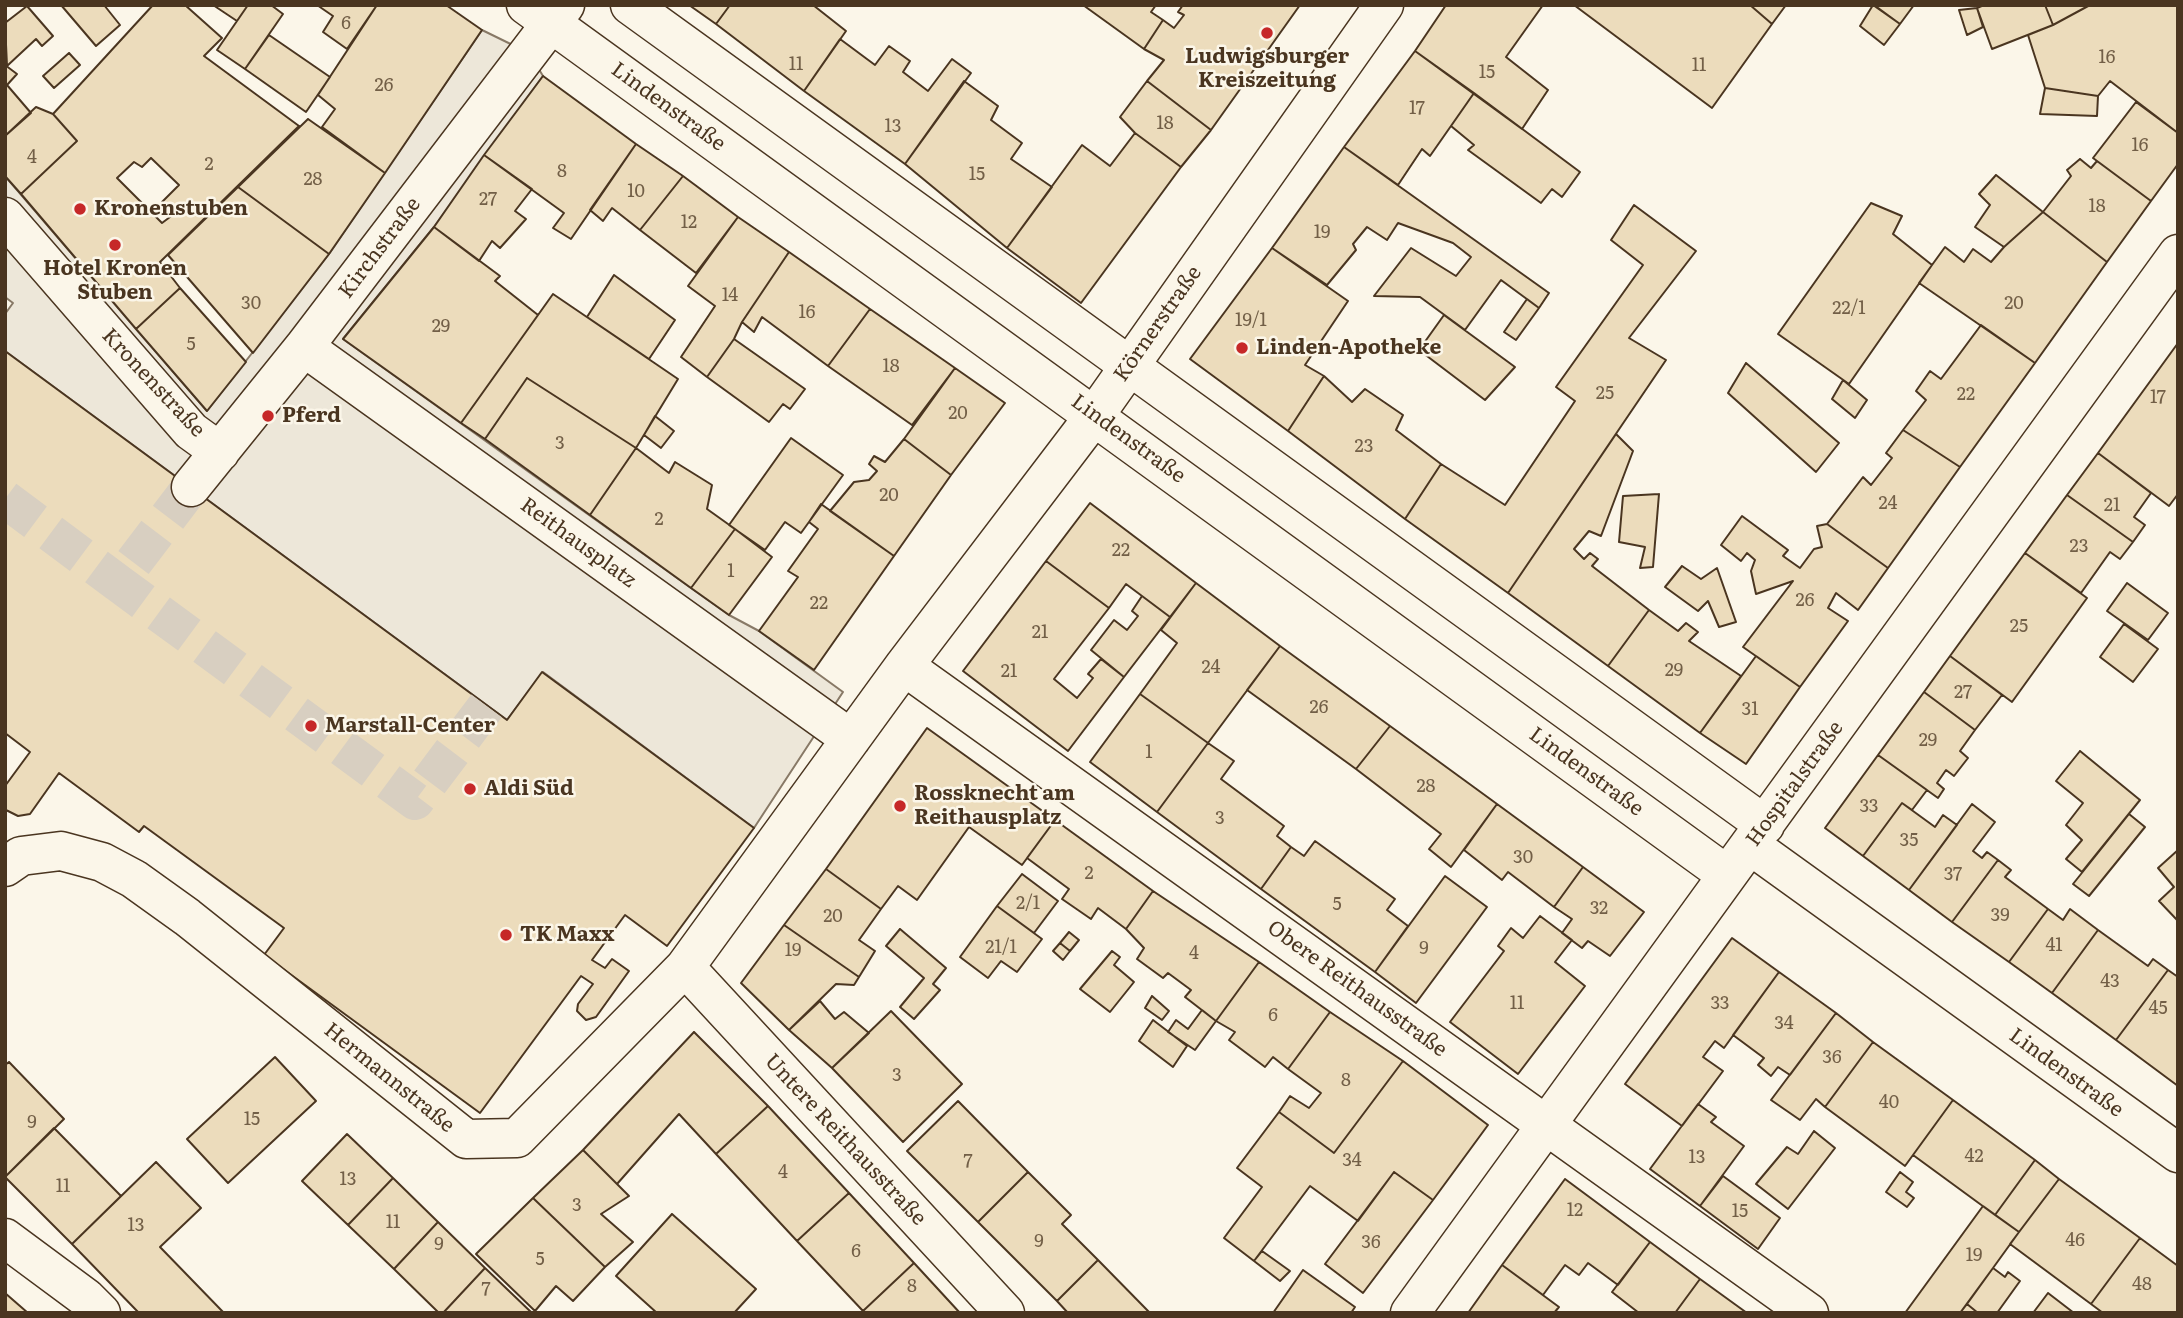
<!DOCTYPE html>
<meta charset="utf-8">
<style>
body{margin:0}
#map{position:relative;width:2183px;height:1318px;overflow:hidden;background:#fbf6e9;font-family:Literata,serif}
canvas{display:block}
.frame{position:absolute;inset:0;border:7px solid #4a3520;pointer-events:none}
</style>
<div id="map">
<canvas width="2183" height="1318"></canvas>
<div class="frame"></div>
</div>
<script>
const ctx = document.querySelector('canvas').getContext('2d');
ctx.lineJoin = 'round';
function fill(path, color) {
  ctx.fillStyle = color;
  ctx.fill(path, 'evenodd');
}
function shape(rows) {
  const path = new Path2D();
  for (const r of rows) {
    path.moveTo(r[0], r[1]);
    for (let i = 2; i < r.length; i += 2) path.lineTo(r[i], r[i + 1]);
  }
  return path;
}
function trace(path, color, width, dash) {
  ctx.strokeStyle = color;
  ctx.lineWidth = width;
  ctx.lineCap = dash ? 'butt' : 'round';
  ctx.setLineDash(dash || []);
  ctx.stroke(path);
}
function write(font, color, halo, rows, align = 'center') {
  ctx.font = font + ' Literata,serif';
  ctx.lineWidth = 5;
  ctx.setLineDash([]);
  ctx.textBaseline = 'middle';
  ctx.strokeStyle = halo;
  ctx.fillStyle = color;
  for (const [text, x, y, turn = 0] of rows) {
    ctx.save();
    ctx.translate(x, y);
    ctx.rotate((+turn || 0) * Math.PI / 180);
    ctx.textAlign = isNaN(turn) ? turn : align;
    if (halo) ctx.strokeText(text, 0, 0);
    ctx.fillText(text, 0, 0);
    ctx.restore();
  }
}
const parking = shape([
 [482,30,529,53,543,76,434,227,343,339,691,588,729,615,759,631,843,692,754,828,543,672,507,720,5,351,5,314,13,303,5,297,5,176,207,411,329,254,482,30]
]);
const building = shape([
 [61,5,104,5,120,25,96,46,61,5],
 [153,5,185,5,222,38,204,56,299,126,160,262,180,288,136,329,21,194,77,141,53,114,153,5],
 [151,158,179,185,162,202,174,214,162,223,117,178,134,162,142,167,151,158],
 [213,5,248,5,237,21,213,5],
 [248,5,271,5,283,14,245,69,217,50,248,5],
 [317,5,377,5,347,49,323,32,333,16,317,5],
 [377,5,446,5,482,30,385,173,322,127,335,109,318,95,377,5],
 [689,5,730,5,716,24,689,5],
 [730,5,813,5,846,31,804,91,716,24,730,5],
 [1083,5,1156,5,1151,12,1163,20,1144,49,1083,5],
 [1183,5,1300,5,1211,130,1147,81,1164,60,1144,49,1163,20,1174,28,1184,15,1178,12,1183,5],
 [1446,5,1543,5,1506,57,1548,90,1522,129,1415,51,1446,5],
 [1574,5,1750,5,1772,24,1712,108,1574,5],
 [1750,5,1786,5,1772,24,1750,5],
 [1873,5,1900,24,1884,45,1860,26,1873,5],
 [1874,5,1914,5,1900,24,1874,5],
 [1984,5,2045,5,2053,25,1992,49,1977,8,1984,5],
 [2045,5,2090,5,2053,25,2045,5],
 [2090,5,2178,5,2178,133,2110,81,2098,96,2045,88,2028,35,2053,25,2090,5],
 [27,6,53,36,42,46,36,39,7,66,5,23,27,6],
 [1977,8,1983,27,1967,35,1959,10,1977,8],
 [269,35,330,77,306,112,245,69,269,35],
 [840,39,875,65,889,46,910,61,903,72,928,91,952,59,971,73,905,164,804,91,840,39],
 [1415,51,1474,93,1430,156,1422,149,1398,185,1344,147,1415,51],
 [69,53,80,65,54,88,43,76,69,53],
 [5,65,17,74,7,85,31,113,5,136,5,65],
 [543,76,636,144,571,239,553,228,564,213,484,155,543,76],
 [964,81,998,106,991,120,1022,143,1011,159,1052,187,1007,248,905,164,964,81],
 [1147,81,1211,130,1181,167,1135,133,1120,117,1147,81],
 [2045,88,2098,96,2097,116,2040,114,2045,88],
 [1474,93,1580,172,1562,197,1552,189,1541,203,1468,150,1474,145,1451,126,1474,93],
 [2136,102,2178,133,2178,164,2151,201,2093,158,2136,102],
 [36,107,53,114,77,141,21,194,5,176,5,136,36,107],
 [308,119,385,173,329,254,238,187,308,119],
 [1135,133,1181,167,1081,303,1007,248,1082,145,1110,166,1135,133],
 [636,144,683,176,640,230,612,208,603,221,590,210,636,144],
 [1344,147,1549,293,1539,308,1501,280,1465,330,1420,297,1374,296,1411,248,1456,276,1471,257,1453,243,1398,223,1387,240,1367,227,1353,244,1356,250,1327,285,1272,248,1344,147],
 [484,155,532,189,515,211,526,219,500,248,492,241,479,261,434,227,484,155],
 [2080,159,2091,168,2097,161,2151,201,2107,262,2043,212,2071,176,2067,170,2080,159],
 [1996,175,2043,212,2004,247,1975,227,1990,205,1979,194,1996,175],
 [683,176,738,217,696,273,640,230,683,176],
 [238,187,329,254,253,353,168,255,238,187],
 [1871,203,1902,216,1893,234,1932,265,1849,384,1778,334,1871,203],
 [1634,205,1696,251,1629,338,1666,360,1508,593,1405,519,1441,464,1505,505,1575,401,1556,387,1643,265,1611,240,1634,205],
 [2043,212,2107,262,2035,363,1919,283,1945,247,1964,262,1973,249,1991,262,2004,247,2043,212],
 [738,217,789,252,742,322,734,339,707,377,681,357,715,306,688,286,738,217],
 [434,227,500,276,495,281,538,315,461,423,343,339,434,227],
 [1272,248,1348,301,1305,365,1324,376,1288,431,1190,359,1272,248],
 [789,252,870,309,828,366,762,317,754,332,742,322,789,252],
 [614,275,675,320,649,359,587,317,614,275],
 [180,288,246,362,207,411,136,329,180,288],
 [553,294,678,379,636,448,527,378,485,439,461,423,553,294],
 [1527,299,1539,308,1516,340,1504,332,1527,299],
 [870,309,955,368,912,425,828,366,870,309],
 [1444,315,1515,367,1485,400,1419,350,1444,315],
 [1981,325,2035,363,1960,467,1903,430,1926,400,1916,391,1930,371,1941,379,1981,325],
 [734,339,805,389,790,409,783,404,769,422,707,377,734,339],
 [2178,343,2178,494,2169,506,2098,453,2178,343],
 [5,351,507,720,542,672,754,828,667,946,625,915,592,960,605,968,612,959,629,971,596,1017,586,1020,577,1011,578,1004,593,984,581,976,480,1113,264,955,284,928,144,826,139,832,59,773,30,814,18,816,6,810,5,786,30,752,5,733,5,351],
 [1746,363,1839,443,1816,472,1728,393,1746,363],
 [955,368,1005,403,951,475,904,439,955,368],
 [1324,376,1352,402,1365,389,1403,415,1396,430,1441,464,1405,519,1288,431,1324,376],
 [527,378,636,448,590,515,485,439,527,378],
 [1843,380,1867,400,1855,418,1832,399,1843,380],
 [655,416,674,431,661,448,644,435,655,416],
 [1903,430,1960,467,1888,568,1827,524,1863,477,1871,485,1892,458,1886,453,1903,430],
 [1616,434,1633,451,1601,536,1589,531,1574,549,1584,559,1590,553,1598,559,1592,566,1649,610,1608,666,1508,593,1616,434],
 [791,438,843,475,801,533,785,522,765,550,729,525,791,438],
 [904,439,951,475,894,556,830,511,854,482,869,480,877,471,869,464,874,456,885,462,904,439],
 [636,448,669,473,675,462,712,485,707,509,735,529,691,588,590,515,636,448],
 [2098,453,2151,493,2134,517,2145,525,2133,542,2067,495,2098,453],
 [1659,494,1653,567,1640,568,1645,547,1619,542,1623,496,1659,494],
 [2067,495,2133,542,2120,559,2110,552,2081,593,2025,553,2067,495],
 [1090,503,1196,583,1170,617,1126,584,1109,608,1046,561,1090,503],
 [821,504,894,556,814,670,759,631,798,577,788,571,818,529,809,522,821,504],
 [1742,516,1788,550,1783,556,1800,568,1814,549,1822,547,1817,526,1827,524,1888,568,1858,610,1836,593,1828,608,1848,621,1800,687,1743,647,1793,581,1756,594,1751,571,1755,560,1747,553,1741,561,1721,545,1742,516],
 [735,529,772,557,729,615,691,588,735,529],
 [2025,553,2087,598,2012,702,1950,656,2025,553],
 [1046,561,1109,608,1054,679,1077,698,1093,678,1088,674,1101,659,1124,677,1068,751,963,671,1046,561],
 [1682,566,1701,579,1717,568,1736,622,1719,627,1708,601,1698,611,1665,587,1682,566],
 [1196,583,1280,646,1208,743,1140,694,1177,643,1161,630,1196,583],
 [2127,583,2168,613,2148,640,2107,611,2127,583],
 [1142,596,1170,617,1124,677,1091,650,1114,620,1127,630,1138,616,1132,611,1142,596],
 [1649,610,1678,631,1686,623,1698,632,1689,641,1741,676,1700,733,1608,666,1649,610],
 [2124,624,2158,649,2133,682,2100,657,2124,624],
 [1280,646,1390,726,1356,769,1247,690,1280,646],
 [1756,656,1800,687,1746,764,1700,733,1756,656],
 [1950,656,2002,695,1975,730,1924,692,1950,656],
 [1924,692,1975,730,1960,751,1968,758,1954,776,1946,770,1937,783,1944,789,1938,798,1878,755,1924,692],
 [1140,694,1208,743,1157,812,1090,762,1140,694],
 [1390,726,1497,804,1451,867,1429,849,1441,834,1356,769,1390,726],
 [927,728,1055,820,1022,865,969,827,917,900,898,886,881,909,826,869,927,728],
 [1208,743,1234,761,1221,779,1284,826,1277,836,1291,847,1261,889,1157,812,1208,743],
 [2080,751,2140,800,2082,872,2066,859,2082,840,2066,825,2083,803,2056,781,2080,751],
 [1878,755,1927,790,1912,810,1902,803,1863,856,1825,828,1878,755],
 [1902,803,1935,827,1943,815,1957,825,1909,890,1863,856,1902,803],
 [1497,804,1583,867,1554,907,1508,872,1502,880,1464,850,1497,804],
 [1972,804,1995,822,1973,851,1982,858,1987,852,1998,860,1952,922,1909,890,1972,804],
 [2129,814,2145,827,2089,896,2073,884,2129,814],
 [1055,820,1153,891,1126,929,1098,908,1091,919,1062,899,1069,889,1027,858,1055,820],
 [1315,841,1395,899,1387,910,1408,926,1375,972,1261,889,1291,847,1304,856,1315,841],
 [2178,850,2178,921,2159,901,2174,887,2158,868,2178,850],
 [1998,860,2011,870,2005,877,2048,909,2009,962,1952,922,1998,860],
 [1583,867,1644,912,1610,956,1588,941,1582,948,1562,933,1572,919,1554,907,1583,867],
 [826,869,881,909,859,940,875,951,859,977,784,925,826,869],
 [1022,874,1058,901,1034,933,997,906,1022,874],
 [1445,876,1487,907,1416,1003,1375,972,1445,876],
 [1153,891,1259,962,1216,1021,1185,997,1191,990,1168,973,1163,978,1137,959,1144,948,1126,929,1153,891],
 [997,906,1042,939,1017,972,1001,961,988,978,960,957,997,906],
 [2048,909,2063,920,2070,909,2098,930,2052,993,2009,962,2048,909],
 [1540,916,1572,940,1555,962,1585,986,1518,1074,1450,1022,1504,951,1498,946,1511,928,1523,938,1540,916],
 [784,925,859,977,854,985,836,984,789,1030,741,983,784,925],
 [900,929,946,968,933,984,940,990,914,1019,900,1007,924,978,886,946,900,929],
 [2098,930,2148,966,2153,959,2168,970,2116,1040,2052,993,2098,930],
 [1069,932,1079,940,1070,951,1060,943,1069,932],
 [1732,938,1779,972,1724,1048,1715,1041,1703,1057,1723,1071,1682,1126,1625,1084,1732,938],
 [1060,943,1070,951,1063,960,1053,951,1060,943],
 [1112,951,1120,957,1114,965,1134,982,1110,1012,1080,989,1112,951],
 [1259,962,1330,1012,1288,1069,1273,1057,1265,1067,1229,1040,1235,1032,1216,1021,1259,962],
 [2168,970,2178,977,2178,1086,2116,1040,2168,970],
 [1779,972,1836,1013,1790,1075,1778,1067,1771,1076,1758,1065,1764,1058,1733,1035,1779,972],
 [1152,996,1169,1011,1162,1020,1145,1008,1152,996],
 [820,1001,835,1019,844,1012,869,1033,832,1068,789,1030,820,1001],
 [1202,1010,1216,1021,1195,1050,1168,1032,1176,1020,1188,1029,1202,1010],
 [891,1011,962,1084,903,1142,832,1068,891,1011],
 [1330,1012,1403,1061,1334,1153,1279,1112,1290,1096,1309,1108,1321,1093,1288,1069,1330,1012],
 [1836,1013,1873,1042,1825,1107,1816,1099,1800,1120,1771,1100,1836,1013],
 [1153,1020,1187,1046,1173,1067,1139,1041,1153,1020],
 [694,1032,768,1106,716,1154,679,1114,617,1184,583,1150,694,1032],
 [1873,1042,1953,1100,1905,1166,1825,1107,1873,1042],
 [275,1057,316,1101,228,1183,187,1139,275,1057],
 [1403,1061,1488,1125,1433,1200,1394,1172,1358,1221,1310,1186,1254,1261,1224,1238,1262,1187,1237,1168,1279,1112,1334,1153,1403,1061],
 [9,1062,64,1119,5,1177,5,1065,9,1062],
 [1953,1100,2035,1160,1995,1215,1913,1155,1953,1100],
 [958,1101,1028,1172,978,1222,907,1151,958,1101],
 [1698,1104,1716,1117,1711,1122,1744,1146,1700,1206,1650,1169,1698,1104],
 [768,1106,849,1193,797,1241,716,1154,768,1106],
 [54,1128,121,1196,72,1244,5,1177,54,1128],
 [1814,1131,1835,1148,1788,1209,1756,1184,1787,1147,1798,1154,1814,1131],
 [347,1134,393,1178,348,1225,302,1181,347,1134],
 [583,1150,629,1196,601,1214,633,1242,605,1267,533,1198,583,1150],
 [2035,1160,2059,1179,2019,1232,1995,1215,2035,1160],
 [156,1162,201,1208,160,1247,224,1313,139,1313,72,1244,156,1162],
 [1028,1172,1071,1215,1062,1224,1098,1260,1057,1301,978,1222,1028,1172],
 [1394,1172,1433,1200,1363,1293,1325,1264,1394,1172],
 [1900,1172,1913,1182,1906,1192,1914,1198,1907,1207,1886,1192,1900,1172],
 [1723,1176,1780,1218,1758,1249,1700,1206,1723,1176],
 [393,1178,438,1222,394,1269,348,1225,393,1178],
 [1565,1179,1650,1242,1618,1285,1588,1263,1579,1275,1565,1265,1543,1295,1502,1265,1565,1179],
 [2059,1179,2140,1238,2091,1304,2010,1244,2059,1179],
 [849,1193,914,1263,863,1311,797,1241,849,1193],
 [533,1198,605,1267,573,1301,556,1286,535,1311,476,1254,533,1198],
 [1983,1206,2019,1232,1993,1268,1960,1313,1905,1313,1983,1206],
 [672,1214,756,1289,734,1313,657,1313,616,1276,672,1214],
 [438,1222,485,1268,443,1313,439,1313,394,1269,438,1222],
 [2140,1238,2178,1266,2178,1313,2103,1313,2091,1304,2140,1238],
 [1650,1242,1700,1279,1675,1313,1639,1313,1612,1292,1650,1242],
 [1262,1251,1290,1271,1280,1281,1254,1261,1262,1251],
 [1098,1260,1150,1313,1068,1313,1057,1301,1098,1260],
 [914,1263,960,1313,865,1313,863,1311,914,1263],
 [1502,1265,1559,1307,1554,1313,1468,1313,1502,1265],
 [485,1268,532,1313,443,1313,485,1268],
 [1993,1268,2005,1277,2008,1272,2020,1281,1997,1313,1978,1313,1967,1304,1993,1268],
 [1303,1270,1355,1307,1351,1313,1273,1313,1303,1270],
 [1700,1279,1747,1313,1675,1313,1700,1279],
 [5,1293,28,1313,5,1313,5,1293],
 [2048,1293,2074,1313,2033,1313,2048,1293],
 [1967,1304,1978,1313,1960,1313,1967,1304]
]);
const streetTunnel = shape([
 [191,487,118,583,415,801,488,704],
 [5,499,118,583]
]);
const street = shape([
 [526,5,1727,875],
 [630,5,1765,825],
 [5,217,191,431,220,452],
 [304,347,851,739],
 [191,487,304,347,565,5],
 [904,666,1809,1313],
 [1750,845,2178,1153],
 [5,867,21,856,61,851,102,862,134,879,187,917,466,1139,517,1138,685,967,904,666,1095,415,1384,5],
 [685,967,1005,1313],
 [5,1238,86,1298,101,1313],
 [1410,1313,2178,254]
]);
const markers = [
 [1267,33,7,"#c62828"],
 [80,209,7,"#c62828"],
 [115,245,7,"#c62828"],
 [1242,348,7,"#c62828"],
 [268,416,7,"#c62828"],
 [311,726,7,"#c62828"],
 [470,789,7,"#c62828"],
 [900,806,7,"#c62828"],
 [506,935,7,"#c62828"]
];
const numberNames = [
 ["6",346,24],
 ["16",2107,58],
 ["11",796,65],
 ["11",1699,66],
 ["15",1487,73],
 ["26",384,86],
 ["17",1417,109],
 ["18",1165,124],
 ["13",893,127],
 ["16",2140,146],
 ["4",32,158],
 ["2",209,165],
 ["8",562,172],
 ["15",977,175],
 ["28",313,180],
 ["10",636,192],
 ["27",488,200],
 ["18",2097,207],
 ["12",689,223],
 ["19",1322,233],
 ["14",730,296],
 ["30",251,304],
 ["20",2014,304],
 ["22/1",1849,309],
 ["16",807,313],
 ["19/1",1251,321],
 ["29",441,327],
 ["5",191,345],
 ["18",891,367],
 ["25",1605,394],
 ["22",1966,395],
 ["17",2158,398],
 ["20",958,414],
 ["3",560,444],
 ["23",1364,447],
 ["20",889,496],
 ["24",1888,504],
 ["21",2112,506],
 ["2",659,520],
 ["23",2079,547],
 ["22",1121,551],
 ["1",731,572],
 ["26",1805,601],
 ["22",819,604],
 ["25",2019,627],
 ["21",1040,633],
 ["24",1211,668],
 ["29",1674,671],
 ["21",1009,672],
 ["27",1963,693],
 ["26",1319,708],
 ["31",1750,710],
 ["29",1928,741],
 ["1",1149,753],
 ["28",1426,787],
 ["33",1869,807],
 ["3",1220,819],
 ["35",1909,841],
 ["30",1523,858],
 ["2",1089,874],
 ["37",1953,875],
 ["2/1",1028,904],
 ["5",1337,905],
 ["32",1599,909],
 ["39",2000,916],
 ["20",833,917],
 ["41",2054,946],
 ["21/1",1001,948],
 ["9",1424,949],
 ["19",793,951],
 ["4",1194,954],
 ["43",2110,982],
 ["11",1517,1004],
 ["33",1720,1004],
 ["45",2158,1009],
 ["6",1273,1016],
 ["34",1784,1024],
 ["36",1832,1058],
 ["3",897,1076],
 ["8",1346,1081],
 ["40",1889,1103],
 ["15",252,1120],
 ["9",32,1123],
 ["42",1974,1157],
 ["13",1697,1158],
 ["34",1352,1161],
 ["7",968,1162],
 ["4",783,1173],
 ["13",348,1180],
 ["11",63,1187],
 ["3",577,1206],
 ["12",1575,1211],
 ["15",1740,1212],
 ["11",393,1223],
 ["13",136,1226],
 ["46",2075,1241],
 ["9",1039,1242],
 ["36",1371,1243],
 ["9",439,1245],
 ["6",856,1252],
 ["19",1974,1256],
 ["5",540,1260],
 ["48",2142,1285],
 ["8",912,1287],
 ["7",486,1290]
];
const poiNames = [
 ["Ludwigsburger",1267,57,"center"],
 ["Kreiszeitung",1267,81,"center"],
 ["Kronenstuben",94,209],
 ["Hotel Kronen",115,269,"center"],
 ["Stuben",115,293,"center"],
 ["Linden-Apotheke",1256,348],
 ["Pferd",282,416],
 ["Marstall-Center",325,726],
 ["Aldi Süd",484,789],
 ["Rossknecht am",914,794],
 ["Reithausplatz",914,818],
 ["TK Maxx",520,935]
];
const streetNames = [
 ["Lindenstraße",668,107,36],
 ["Kirchstraße",380,248,-53],
 ["Körnerstraße",1158,324,-55],
 ["Kronenstraße",153,383,47],
 ["Lindenstraße",1128,439,36],
 ["Reithausplatz",578,543,36],
 ["Lindenstraße",1586,772,36],
 ["Hospitalstraße",1795,784,-54],
 ["Obere Reithausstraße",1357,989,36],
 ["Lindenstraße",2066,1073,36],
 ["Hermannstraße",389,1078,39],
 ["Untere Reithausstraße",845,1140,47]
];
fill(parking, '#ede7d9');
trace(parking, '#887966', 2);
fill(building, '#ecdcbc');
trace(building, '#4a3520', 2);
trace(streetTunnel, '#d8cfc1', 38, [38, 19]);
trace(street, '#4a3520', 41);
trace(street, '#fbf6e9', 38);
for (const [x, y, r, color] of markers) {
  const dot = new Path2D();
  dot.arc(x, y, r, 0, 2 * Math.PI);
  ctx.fillStyle = color;
  ctx.fill(dot);
  trace(dot, '#fbf6e9', 2.5);
}
write('18px', '#725f47', null, numberNames);
write('bold 21px', '#4a3520', '#fbf6e9', poiNames, 'left');
write('21px', '#4a3520', '#fbf6e9', streetNames);
</script>
